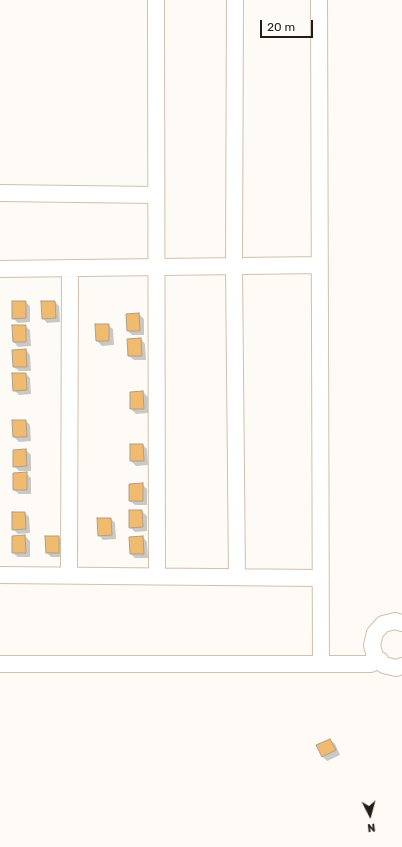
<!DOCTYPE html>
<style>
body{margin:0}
#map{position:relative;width:402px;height:847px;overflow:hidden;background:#fefaf6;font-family:Rubik,sans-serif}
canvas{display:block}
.north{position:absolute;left:350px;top:795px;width:40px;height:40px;-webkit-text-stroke:3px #fff;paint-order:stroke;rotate:174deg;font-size:11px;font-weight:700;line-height:16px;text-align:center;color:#231d15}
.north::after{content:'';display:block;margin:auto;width:14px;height:18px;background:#231d15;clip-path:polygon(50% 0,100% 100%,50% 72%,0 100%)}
.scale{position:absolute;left:260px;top:20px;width:53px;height:18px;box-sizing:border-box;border:2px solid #231d15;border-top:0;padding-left:5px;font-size:12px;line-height:14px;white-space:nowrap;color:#231d15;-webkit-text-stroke:3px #fff;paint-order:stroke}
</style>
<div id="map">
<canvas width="402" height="847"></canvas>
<div class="north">N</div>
<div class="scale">20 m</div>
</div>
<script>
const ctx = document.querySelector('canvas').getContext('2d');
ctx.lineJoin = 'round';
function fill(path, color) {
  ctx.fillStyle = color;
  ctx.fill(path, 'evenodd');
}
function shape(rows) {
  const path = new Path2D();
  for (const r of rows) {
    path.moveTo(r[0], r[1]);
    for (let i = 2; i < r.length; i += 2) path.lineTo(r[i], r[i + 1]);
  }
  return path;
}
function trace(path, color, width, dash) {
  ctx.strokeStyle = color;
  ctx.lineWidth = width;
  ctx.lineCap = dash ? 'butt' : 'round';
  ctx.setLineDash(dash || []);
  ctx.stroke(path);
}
const shadow = shape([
 [25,302,30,306,30,322,18,323,13,318],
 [55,302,59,306,60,322,47,323,43,318],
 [139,314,144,319,144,335,132,335,128,331],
 [108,325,113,329,114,345,102,346,97,341],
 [13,326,25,326,30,330,31,346,18,347,14,342],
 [141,339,145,344,146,360,134,360,129,356],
 [26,350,30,355,31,371,19,371,14,367],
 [26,374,30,378,31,394,19,395,14,390],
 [143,392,148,397,148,413,136,414,131,409],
 [26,421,30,425,31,441,19,442,14,437],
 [131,445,143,445,147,449,148,465,136,466,131,461],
 [26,450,31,455,31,471,19,471,14,466],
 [26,473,31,478,31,494,19,494,14,490],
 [142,484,147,489,147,505,135,505,130,501],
 [130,511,142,511,147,516,147,531,135,532,130,527],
 [25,513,29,517,30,533,18,534,13,529],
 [111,519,115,523,116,539,103,540,99,535],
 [25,536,30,541,30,557,18,557,13,553],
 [58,537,63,541,63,557,51,557,47,553],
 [143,537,147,542,148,558,135,558,131,554],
 [330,740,335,744,340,755,327,761,323,757]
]);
const building = shape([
 [12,301,26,301,26,318,12,319,12,301],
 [41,301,55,301,56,318,42,319,41,301],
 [139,313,140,331,127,331,126,314,139,313],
 [95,324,109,324,109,341,96,341,95,324],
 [12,325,26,325,26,342,13,342,12,325],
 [141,338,142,356,128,356,127,339,141,338],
 [26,349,27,367,13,367,12,350,26,349],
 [12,373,26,373,27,390,13,391,12,373],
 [143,391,144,409,130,409,130,392,143,391],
 [12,420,26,420,27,437,13,437,12,420],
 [130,444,143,444,144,461,130,461,130,444],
 [26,449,27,466,13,467,13,450,26,449],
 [27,472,27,490,13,490,13,473,27,472],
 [143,483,143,501,129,501,129,484,143,483],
 [129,510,142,510,143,527,129,528,129,510],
 [12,512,25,512,26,529,12,530,12,512],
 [97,518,111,518,112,535,98,536,97,518],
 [25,535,26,553,12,553,12,536,25,535],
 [45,536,59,536,59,553,46,553,45,536],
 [143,536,144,554,130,554,129,537,143,536],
 [330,739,336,750,322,757,316,745,330,739]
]);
const street = shape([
 [156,0,157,576],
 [235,0,234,266,237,577],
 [319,0,321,663],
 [0,193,156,195],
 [0,269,320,265],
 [0,575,321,578],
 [69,575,70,268],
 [402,623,395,621,383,624,375,633,372,645,375,657,384,665,396,668,402,666],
 [0,664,371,664,380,660]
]);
fill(shadow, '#0003');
fill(building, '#f1bb6f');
trace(building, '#ae9e89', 1);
trace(street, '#d1c0ab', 18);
trace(street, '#fff', 16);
</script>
